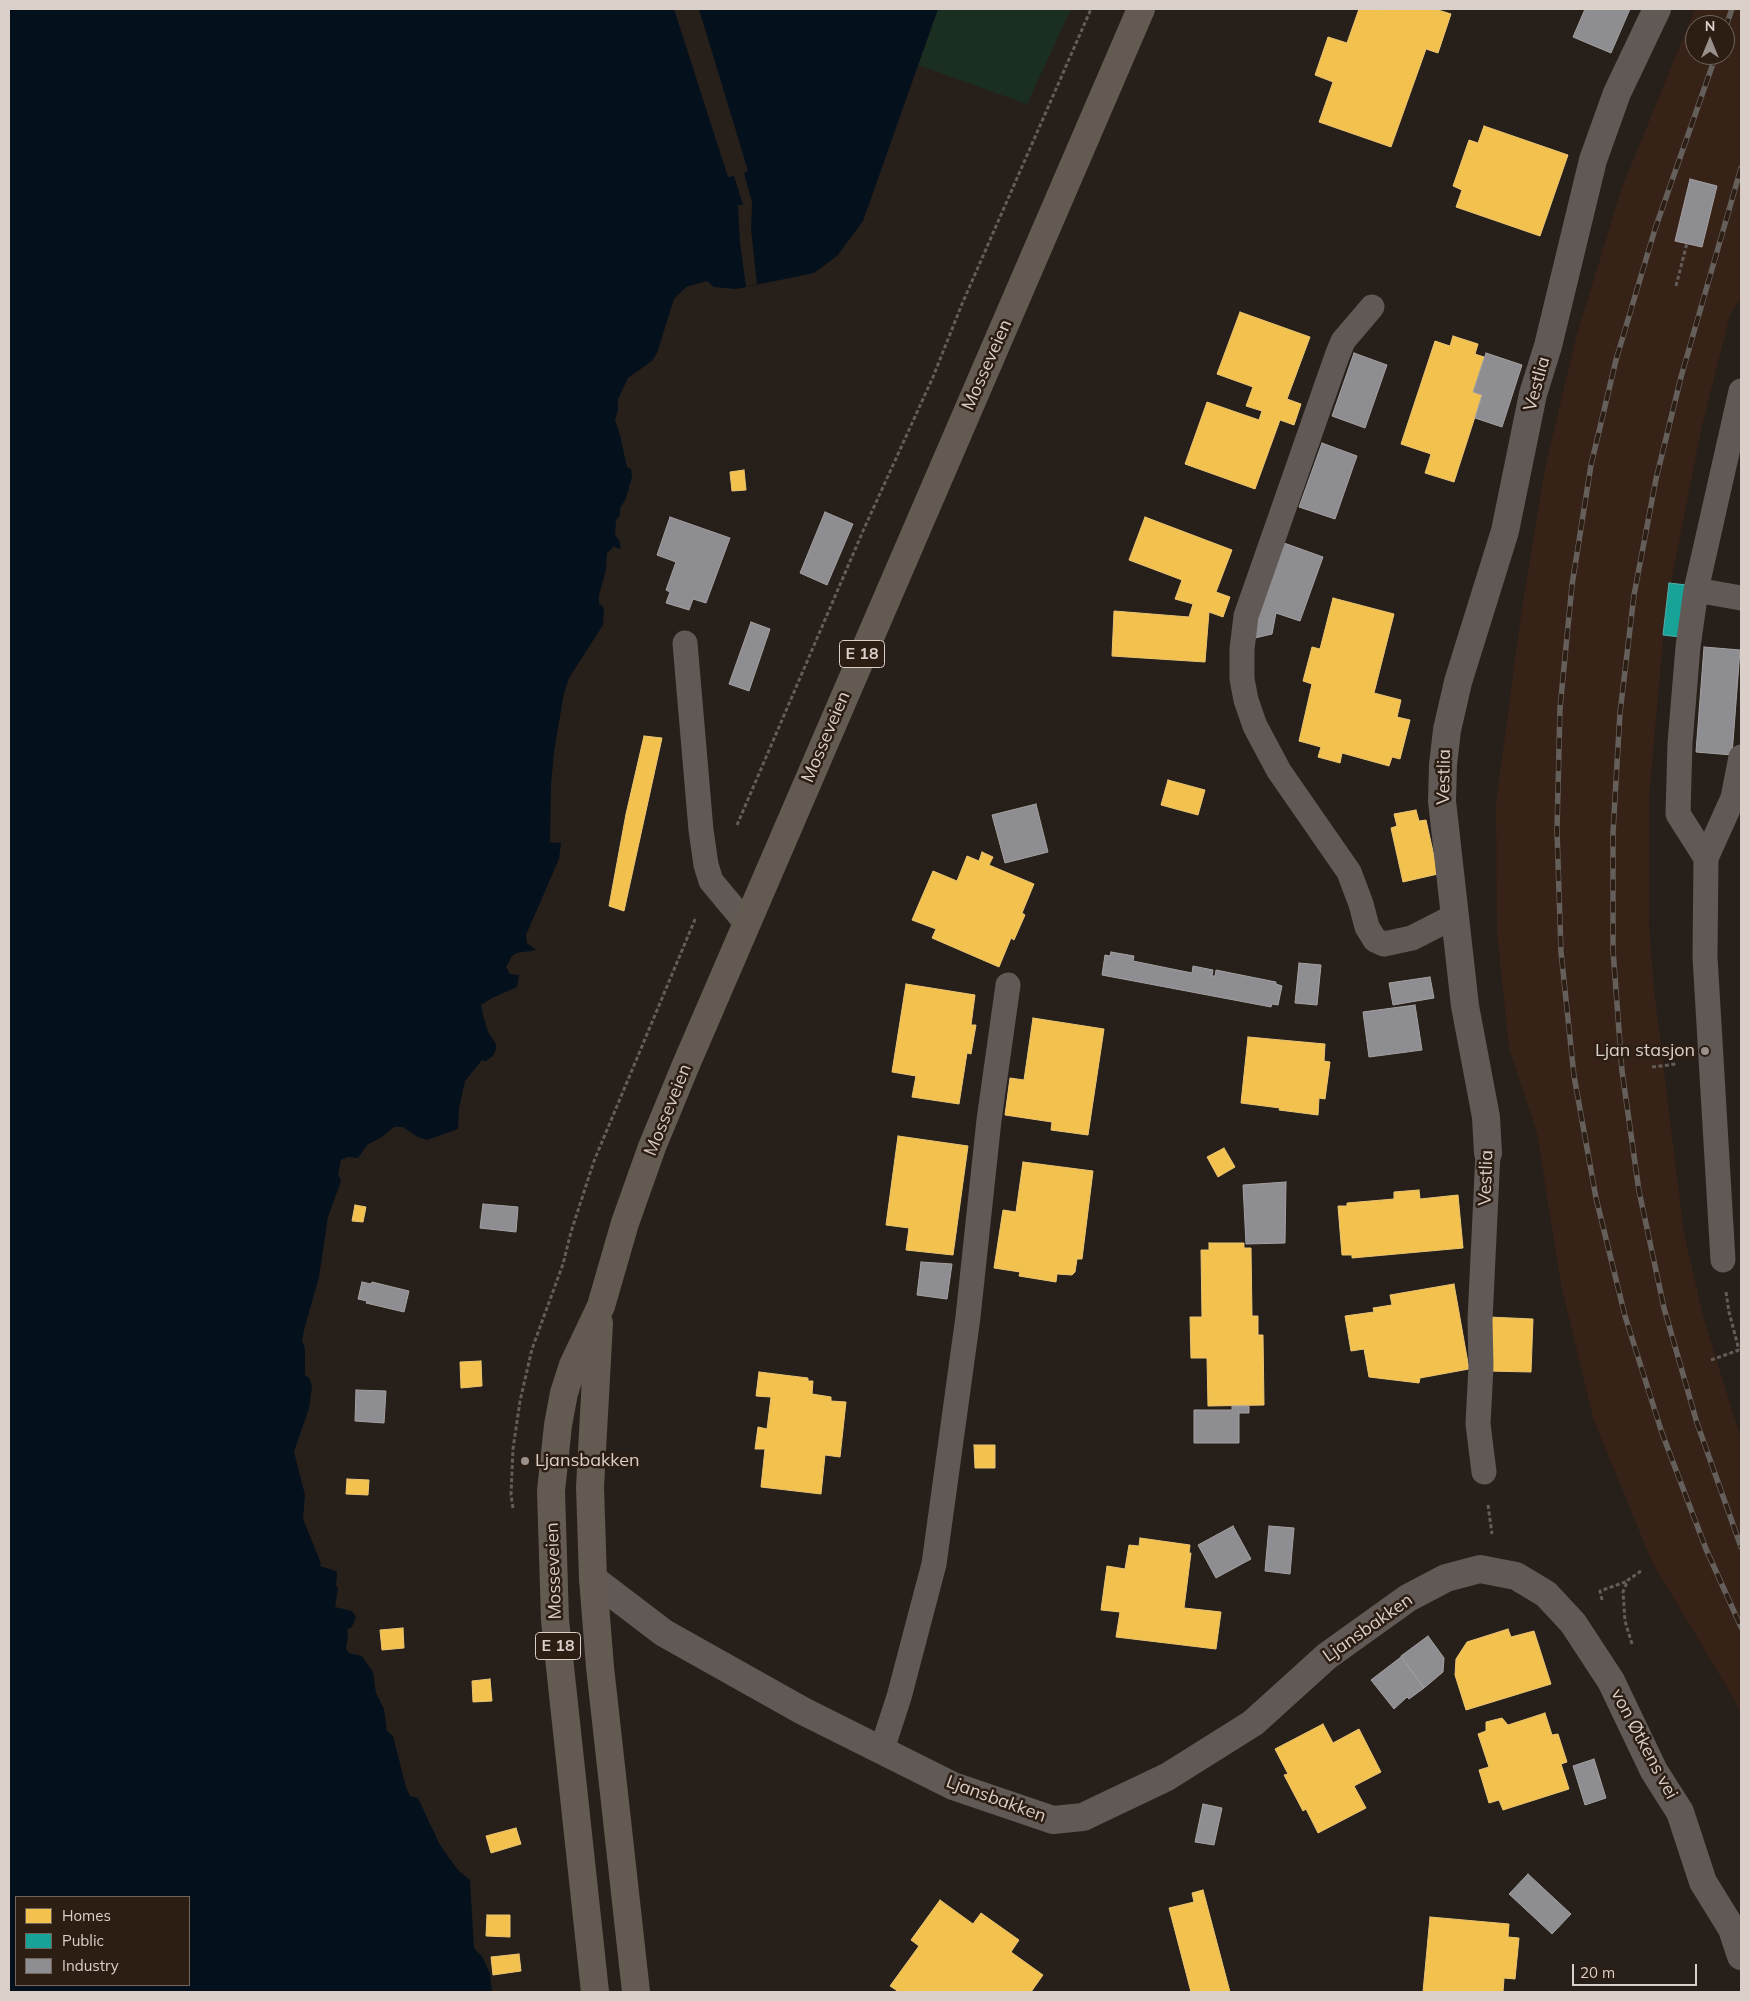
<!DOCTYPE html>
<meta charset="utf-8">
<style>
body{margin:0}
#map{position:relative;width:1750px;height:2001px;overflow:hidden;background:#271f1a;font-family:Mulish,sans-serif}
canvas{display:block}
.frame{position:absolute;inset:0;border:10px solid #dacfc9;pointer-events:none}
.legend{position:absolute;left:15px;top:1896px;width:175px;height:90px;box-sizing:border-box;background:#2d1e14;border:1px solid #72655c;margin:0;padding:6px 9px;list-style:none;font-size:15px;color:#dacfc9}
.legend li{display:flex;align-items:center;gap:10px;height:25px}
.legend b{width:25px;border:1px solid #72655c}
.north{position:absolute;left:1685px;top:15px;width:50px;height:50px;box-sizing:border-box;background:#2d1e14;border:1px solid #72655c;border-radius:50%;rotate:0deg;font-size:14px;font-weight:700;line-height:20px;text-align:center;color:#dacfc9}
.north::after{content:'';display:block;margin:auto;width:18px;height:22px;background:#9b918c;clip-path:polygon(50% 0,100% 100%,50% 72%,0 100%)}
.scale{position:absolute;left:1572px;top:1964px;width:125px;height:22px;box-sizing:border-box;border:2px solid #dacfc9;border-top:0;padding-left:6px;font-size:15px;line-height:18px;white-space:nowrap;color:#dacfc9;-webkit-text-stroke:4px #2d1e14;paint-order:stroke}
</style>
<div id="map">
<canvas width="1750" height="2001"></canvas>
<div class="frame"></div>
<ul class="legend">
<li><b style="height:14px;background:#f2c14e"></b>Homes</li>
<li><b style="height:14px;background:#17a398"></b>Public</li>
<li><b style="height:14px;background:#8d8d92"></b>Industry</li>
</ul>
<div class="north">N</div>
<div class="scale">20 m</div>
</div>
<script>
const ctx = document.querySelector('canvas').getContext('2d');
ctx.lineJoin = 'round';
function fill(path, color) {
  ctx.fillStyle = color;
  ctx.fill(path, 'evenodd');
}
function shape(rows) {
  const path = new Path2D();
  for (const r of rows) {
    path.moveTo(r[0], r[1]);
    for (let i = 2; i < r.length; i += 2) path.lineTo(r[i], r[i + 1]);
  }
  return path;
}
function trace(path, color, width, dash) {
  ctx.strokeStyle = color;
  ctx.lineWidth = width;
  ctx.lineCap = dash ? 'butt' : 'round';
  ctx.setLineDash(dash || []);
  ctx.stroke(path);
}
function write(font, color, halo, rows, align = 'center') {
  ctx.font = font + ' Mulish,sans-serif';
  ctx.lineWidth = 5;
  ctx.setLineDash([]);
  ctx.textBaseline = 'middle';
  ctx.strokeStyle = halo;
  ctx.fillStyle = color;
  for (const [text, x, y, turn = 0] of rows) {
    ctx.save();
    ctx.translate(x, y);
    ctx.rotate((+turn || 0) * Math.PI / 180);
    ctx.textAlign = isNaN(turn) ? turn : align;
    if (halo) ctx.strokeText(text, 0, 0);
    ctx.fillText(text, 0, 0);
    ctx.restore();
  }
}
const built = shape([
 [1695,9,1741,9,1741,297,1730,315,1702,426,1673,572,1663,641,1649,798,1649,925,1654,989,1684,1233,1703,1316,1741,1439,1741,1715,1734,1699,1652,1562,1593,1418,1561,1285,1537,1133,1509,1048,1497,933,1496,804,1520,622,1544,473,1576,337,1622,187],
 [1695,25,1725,25,1725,55,1695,55]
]);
const green = shape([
 [938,9,1071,9,1027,104,918,65]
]);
const water = shape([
 [9,9,938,9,863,221,837,256,814,273,736,289,714,287,707,281,686,287,674,299,657,353,652,361,628,378,618,399,618,410,615,420,620,435,627,467,631,469,632,477,626,498,620,509,620,516,616,520,615,535,619,540,621,548,618,549,614,546,607,553,606,570,599,595,599,603,604,608,603,625,569,678,564,694,554,753,550,842,561,843,559,859,526,935,527,943,536,950,517,953,512,956,506,967,510,974,519,975,517,987,492,998,481,1005,483,1015,488,1032,496,1044,496,1049,493,1056,486,1061,482,1060,465,1081,459,1108,458,1129,427,1140,416,1136,403,1127,394,1127,382,1137,367,1145,358,1158,348,1157,341,1160,338,1174,341,1181,328,1217,319,1277,305,1326,302,1341,305,1348,305,1375,309,1378,312,1386,309,1408,294,1452,305,1495,303,1519,321,1563,320,1566,336,1571,337,1574,336,1585,338,1588,335,1607,352,1611,356,1617,352,1627,347,1629,348,1636,346,1649,349,1653,362,1656,373,1672,376,1693,384,1709,387,1731,393,1736,406,1787,410,1796,418,1798,439,1843,449,1858,459,1871,470,1880,474,1948,483,1958,490,1974,492,1992,9,1992],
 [16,1897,189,1897,189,1985,16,1985]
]);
const pier = shape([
 [674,9,699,9,748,171,744,173,752,202,751,230,757,284,746,287,740,242,738,205,743,205,734,176,728,177],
 [569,678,572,679,567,695,556,753,554,786,552,839,562,841,564,843,561,843,550,842,551,786,554,752,564,694]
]);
const homes = shape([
 [1359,9,1380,10,1381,9,1435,9,1451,14,1438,53,1426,49,1391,147,1319,122,1333,82,1315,75,1328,37,1347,43,1359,9],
 [1484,126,1568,155,1540,236,1456,207,1462,190,1453,186,1469,140,1478,143,1484,126],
 [1240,312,1310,337,1287,399,1301,404,1294,425,1280,420,1255,489,1185,464,1207,402,1259,420,1262,411,1246,406,1253,387,1217,374,1240,312],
 [1453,336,1478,344,1475,354,1484,357,1473,392,1482,395,1454,482,1425,473,1431,454,1401,444,1435,341,1450,346,1453,336],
 [744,470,746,490,732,491,730,472,744,470],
 [1145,517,1232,550,1216,592,1230,597,1223,617,1209,612,1205,662,1112,656,1114,611,1189,617,1193,604,1175,599,1182,580,1129,560,1145,517],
 [1333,598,1394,614,1374,693,1401,700,1397,717,1410,720,1400,759,1392,757,1389,766,1342,753,1340,763,1318,757,1321,747,1299,741,1312,684,1303,681,1312,647,1320,649,1333,598],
 [644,736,662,738,624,911,609,906,626,814,644,736],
 [1168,780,1205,790,1198,815,1161,805,1168,780],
 [1416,810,1419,821,1426,820,1438,874,1403,882,1391,828,1397,826,1394,814,1416,810],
 [982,852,993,857,989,865,1034,884,1022,913,1025,915,1014,940,1011,938,999,967,932,938,936,929,912,920,933,871,957,881,967,856,979,861,982,852],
 [906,984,975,995,971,1025,976,1025,971,1054,967,1053,959,1104,912,1097,916,1076,892,1072,906,984],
 [1033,1018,1104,1029,1088,1135,1051,1130,1052,1122,1005,1115,1010,1078,1024,1080,1033,1018],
 [1248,1037,1325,1044,1324,1061,1330,1062,1325,1099,1319,1098,1318,1115,1279,1110,1280,1108,1241,1103,1248,1037],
 [898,1136,968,1146,953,1255,906,1250,909,1228,886,1225,898,1136],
 [1224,1148,1235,1167,1218,1177,1207,1157,1224,1148],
 [1023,1162,1093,1171,1082,1259,1077,1259,1075,1272,1072,1275,1057,1274,1056,1282,1019,1276,1020,1272,994,1268,1003,1210,1016,1212,1023,1162],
 [1419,1190,1420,1199,1458,1195,1463,1248,1352,1258,1352,1255,1342,1255,1338,1206,1347,1206,1347,1203,1394,1199,1394,1192,1419,1190],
 [355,1205,366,1207,363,1222,352,1221,355,1205],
 [1209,1243,1244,1243,1244,1248,1251,1248,1252,1316,1258,1316,1258,1335,1263,1335,1264,1405,1208,1406,1207,1358,1191,1358,1190,1317,1202,1317,1201,1250,1209,1250,1209,1243],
 [1454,1284,1469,1369,1420,1378,1419,1383,1369,1377,1364,1349,1351,1351,1345,1316,1374,1312,1373,1308,1392,1305,1390,1295,1454,1284],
 [1489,1317,1533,1319,1531,1372,1488,1371,1489,1317],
 [481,1361,482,1386,461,1388,460,1362,481,1361],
 [759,1372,808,1378,808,1381,813,1381,812,1394,831,1397,831,1401,846,1402,840,1457,825,1455,821,1494,761,1487,765,1449,755,1449,758,1427,767,1429,771,1397,756,1396,759,1372],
 [974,1445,995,1445,995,1468,975,1468,974,1445],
 [347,1479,369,1480,368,1495,346,1494,347,1479],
 [1140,1538,1190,1545,1189,1553,1191,1553,1184,1608,1221,1612,1216,1649,1116,1637,1120,1612,1101,1610,1107,1566,1125,1569,1129,1545,1139,1546,1140,1538],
 [403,1628,404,1648,382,1650,380,1630,403,1628],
 [1508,1629,1511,1637,1534,1631,1551,1684,1466,1710,1455,1675,1456,1659,1467,1642,1508,1629],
 [490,1679,492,1701,473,1702,472,1681,490,1679],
 [1545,1713,1552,1735,1558,1734,1567,1762,1561,1764,1569,1789,1503,1810,1499,1800,1489,1803,1479,1770,1489,1767,1478,1734,1486,1731,1486,1722,1502,1718,1508,1725,1545,1713],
 [1323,1724,1333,1743,1359,1729,1381,1772,1354,1786,1366,1808,1318,1833,1306,1809,1303,1811,1284,1775,1288,1774,1275,1749,1323,1724],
 [516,1828,521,1844,491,1853,486,1836,516,1828],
 [1203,1890,1230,1992,1191,1992,1169,1908,1194,1902,1192,1893,1203,1890],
 [940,1900,973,1924,981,1913,1019,1940,1011,1952,1043,1975,1031,1992,899,1992,890,1986,919,1946,911,1940,940,1900],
 [487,1915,510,1915,510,1937,486,1936,487,1915],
 [1430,1917,1509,1924,1508,1937,1519,1938,1515,1979,1504,1978,1503,1992,1423,1992,1430,1917],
 [519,1954,521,1971,493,1975,491,1957,519,1954]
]);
const public = shape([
 [1669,583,1687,585,1680,637,1663,635,1669,583]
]);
const industry = shape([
 [1585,9,1630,9,1611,53,1573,37,1585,9],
 [1690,179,1717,186,1702,247,1675,241,1690,179],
 [1354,353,1387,365,1365,428,1332,416,1354,353],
 [1486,353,1522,365,1502,427,1475,418,1482,395,1473,392,1486,353],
 [1322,443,1357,456,1335,519,1299,507,1322,443],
 [825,512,853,524,827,585,800,573,825,512],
 [670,517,730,538,706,603,693,599,689,610,666,603,670,592,666,590,676,562,657,555,670,517],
 [1284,543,1323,557,1300,621,1276,613,1272,634,1255,638,1260,607,1284,543],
 [751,622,770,629,749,691,729,684,751,622],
 [1704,647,1740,650,1732,755,1696,752,1704,647],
 [1036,804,1048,852,1005,863,992,815,1036,804],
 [1111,952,1134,956,1133,961,1192,973,1193,966,1213,970,1212,976,1215,976,1216,970,1276,982,1276,984,1282,986,1278,1005,1272,1004,1271,1007,1102,975,1105,955,1110,956,1111,952],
 [1299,963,1321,965,1317,1005,1295,1003,1299,963],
 [1430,977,1434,998,1393,1005,1389,983,1430,977],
 [1415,1005,1422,1050,1369,1057,1363,1012,1415,1005],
 [1286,1182,1285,1243,1246,1244,1243,1185,1286,1182],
 [483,1204,518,1207,516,1232,480,1228,483,1204],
 [921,1262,952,1264,947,1299,917,1295,921,1262],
 [362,1282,371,1284,372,1282,409,1291,404,1312,366,1303,367,1301,358,1299,362,1282],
 [356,1390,386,1391,384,1423,355,1421,356,1390],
 [1232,1406,1249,1406,1249,1413,1239,1413,1239,1443,1194,1443,1194,1410,1232,1410,1232,1406],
 [1233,1526,1251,1559,1216,1578,1198,1545,1233,1526],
 [1269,1526,1294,1528,1290,1574,1265,1571,1269,1526],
 [1428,1636,1444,1658,1443,1672,1424,1688,1401,1656,1428,1636],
 [1401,1657,1424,1688,1409,1699,1407,1697,1394,1709,1371,1680,1401,1657],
 [1594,1759,1606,1798,1585,1805,1573,1766,1594,1759],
 [1203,1804,1222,1808,1214,1845,1195,1842,1203,1804],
 [1528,1874,1571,1914,1552,1934,1509,1894,1528,1874]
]);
const path = shape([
 [1676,286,1687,243],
 [737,825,863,531,933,377,962,304,1091,9],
 [1652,1067,1676,1064],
 [1726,1292,1729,1312,1739,1350],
 [1711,1360,1739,1350],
 [1488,1505,1492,1534],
 [513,1508,511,1495,513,1449,520,1401,532,1349,563,1264,571,1232,594,1161,696,917],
 [1602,1600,1600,1591,1628,1581],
 [1632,1644,1625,1621,1623,1592,1628,1580,1641,1571]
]);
const lane = shape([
 [1372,307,1343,341,1337,356,1246,616,1242,649,1242,679,1246,700,1255,726,1279,771,1349,872,1361,904,1367,927,1375,940,1384,944,1412,938,1455,916],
 [1696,590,1741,598],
 [685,643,701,830,706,865,711,881,746,923],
 [1706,858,1733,798,1741,757],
 [1723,1260,1705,957,1706,858,1678,814,1680,743,1688,647,1696,590,1741,391],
 [1484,1472,1478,1424,1481,1366,1480,1320,1488,1153],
 [882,1749,899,1697,934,1564,968,1317,989,1120,1008,985]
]);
const street = shape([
 [1488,1153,1486,1117,1465,1006,1442,801,1443,765,1447,730,1458,682,1505,531,1533,394,1548,346,1593,160,1617,93,1657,9],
 [593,1579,664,1633,803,1711,953,1786,1053,1820,1083,1817,1167,1777,1253,1723,1327,1656,1408,1598,1446,1578,1480,1569,1516,1576,1546,1594,1573,1623,1611,1681,1654,1771,1680,1812,1703,1882,1732,1929,1741,1956]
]);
const highway = shape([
 [599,1323,590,1487,593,1579,600,1667,636,1992],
 [595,1992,555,1620,551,1491,558,1425,564,1393,573,1365,601,1306,625,1223,652,1147,685,1067,1141,9]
]);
const rail = shape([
 [1725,29,1732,9],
 [1716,55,1655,229,1616,360,1591,465,1572,585,1560,708,1557,831,1561,952,1574,1076,1596,1198,1625,1316,1662,1433,1706,1549,1741,1627],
 [1741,168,1681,377,1656,479,1634,595,1620,713,1613,832,1613,950,1622,1071,1639,1191,1664,1308,1697,1423,1741,1547]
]);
const markers = [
 [1705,1051,5,"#9b918c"],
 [525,1461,5,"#9b918c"]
];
const shields = [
 [862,654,45],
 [558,1646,45]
];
const shieldNames = [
 ["E 18",862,654],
 ["E 18",558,1646]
];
const streetNames = [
 ["Mosseveien",987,365,-66],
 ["Vestlia",1537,384,-75],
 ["Mosseveien",826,737,-67],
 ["Vestlia",1444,777,-89],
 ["Mosseveien",668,1110,-68],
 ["Vestlia",1486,1178,-88],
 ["Mosseveien",554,1571,-92],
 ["Ljansbakken",1368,1628,-35],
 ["von Øtkens vei",1644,1744,62],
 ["Ljansbakken",996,1799,20]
];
const poiNames = [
 ["Ljan stasjon",1695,1051],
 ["Ljansbakken",535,1461,"left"]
];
fill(built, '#362217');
fill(green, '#1a2f22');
fill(water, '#04111c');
fill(pier, '#271f1a');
fill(homes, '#f2c14e');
trace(homes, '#ebc573', 1);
fill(public, '#17a398');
trace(public, '#52b0a7', 1);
fill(industry, '#8d8d92');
trace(industry, '#a4a1a2', 1);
trace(path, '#635c58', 3, [4, 2.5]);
trace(lane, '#605955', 25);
trace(street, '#605955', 28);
trace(highway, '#635a51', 28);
trace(rail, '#655f5b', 5.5);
trace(rail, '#2d1e14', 4, [11]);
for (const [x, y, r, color] of markers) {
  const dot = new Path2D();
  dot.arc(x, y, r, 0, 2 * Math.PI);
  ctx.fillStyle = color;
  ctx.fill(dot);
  trace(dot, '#2d1e14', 2);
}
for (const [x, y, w] of shields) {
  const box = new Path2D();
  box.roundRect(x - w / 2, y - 13.5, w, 27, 4);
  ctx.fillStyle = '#2d1e14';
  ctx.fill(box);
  trace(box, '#dacfc9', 1);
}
write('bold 16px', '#dacfc9', null, shieldNames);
write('18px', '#dacfc9', '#2d1e14', streetNames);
write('18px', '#dacfc9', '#2d1e14', poiNames, 'right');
</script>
